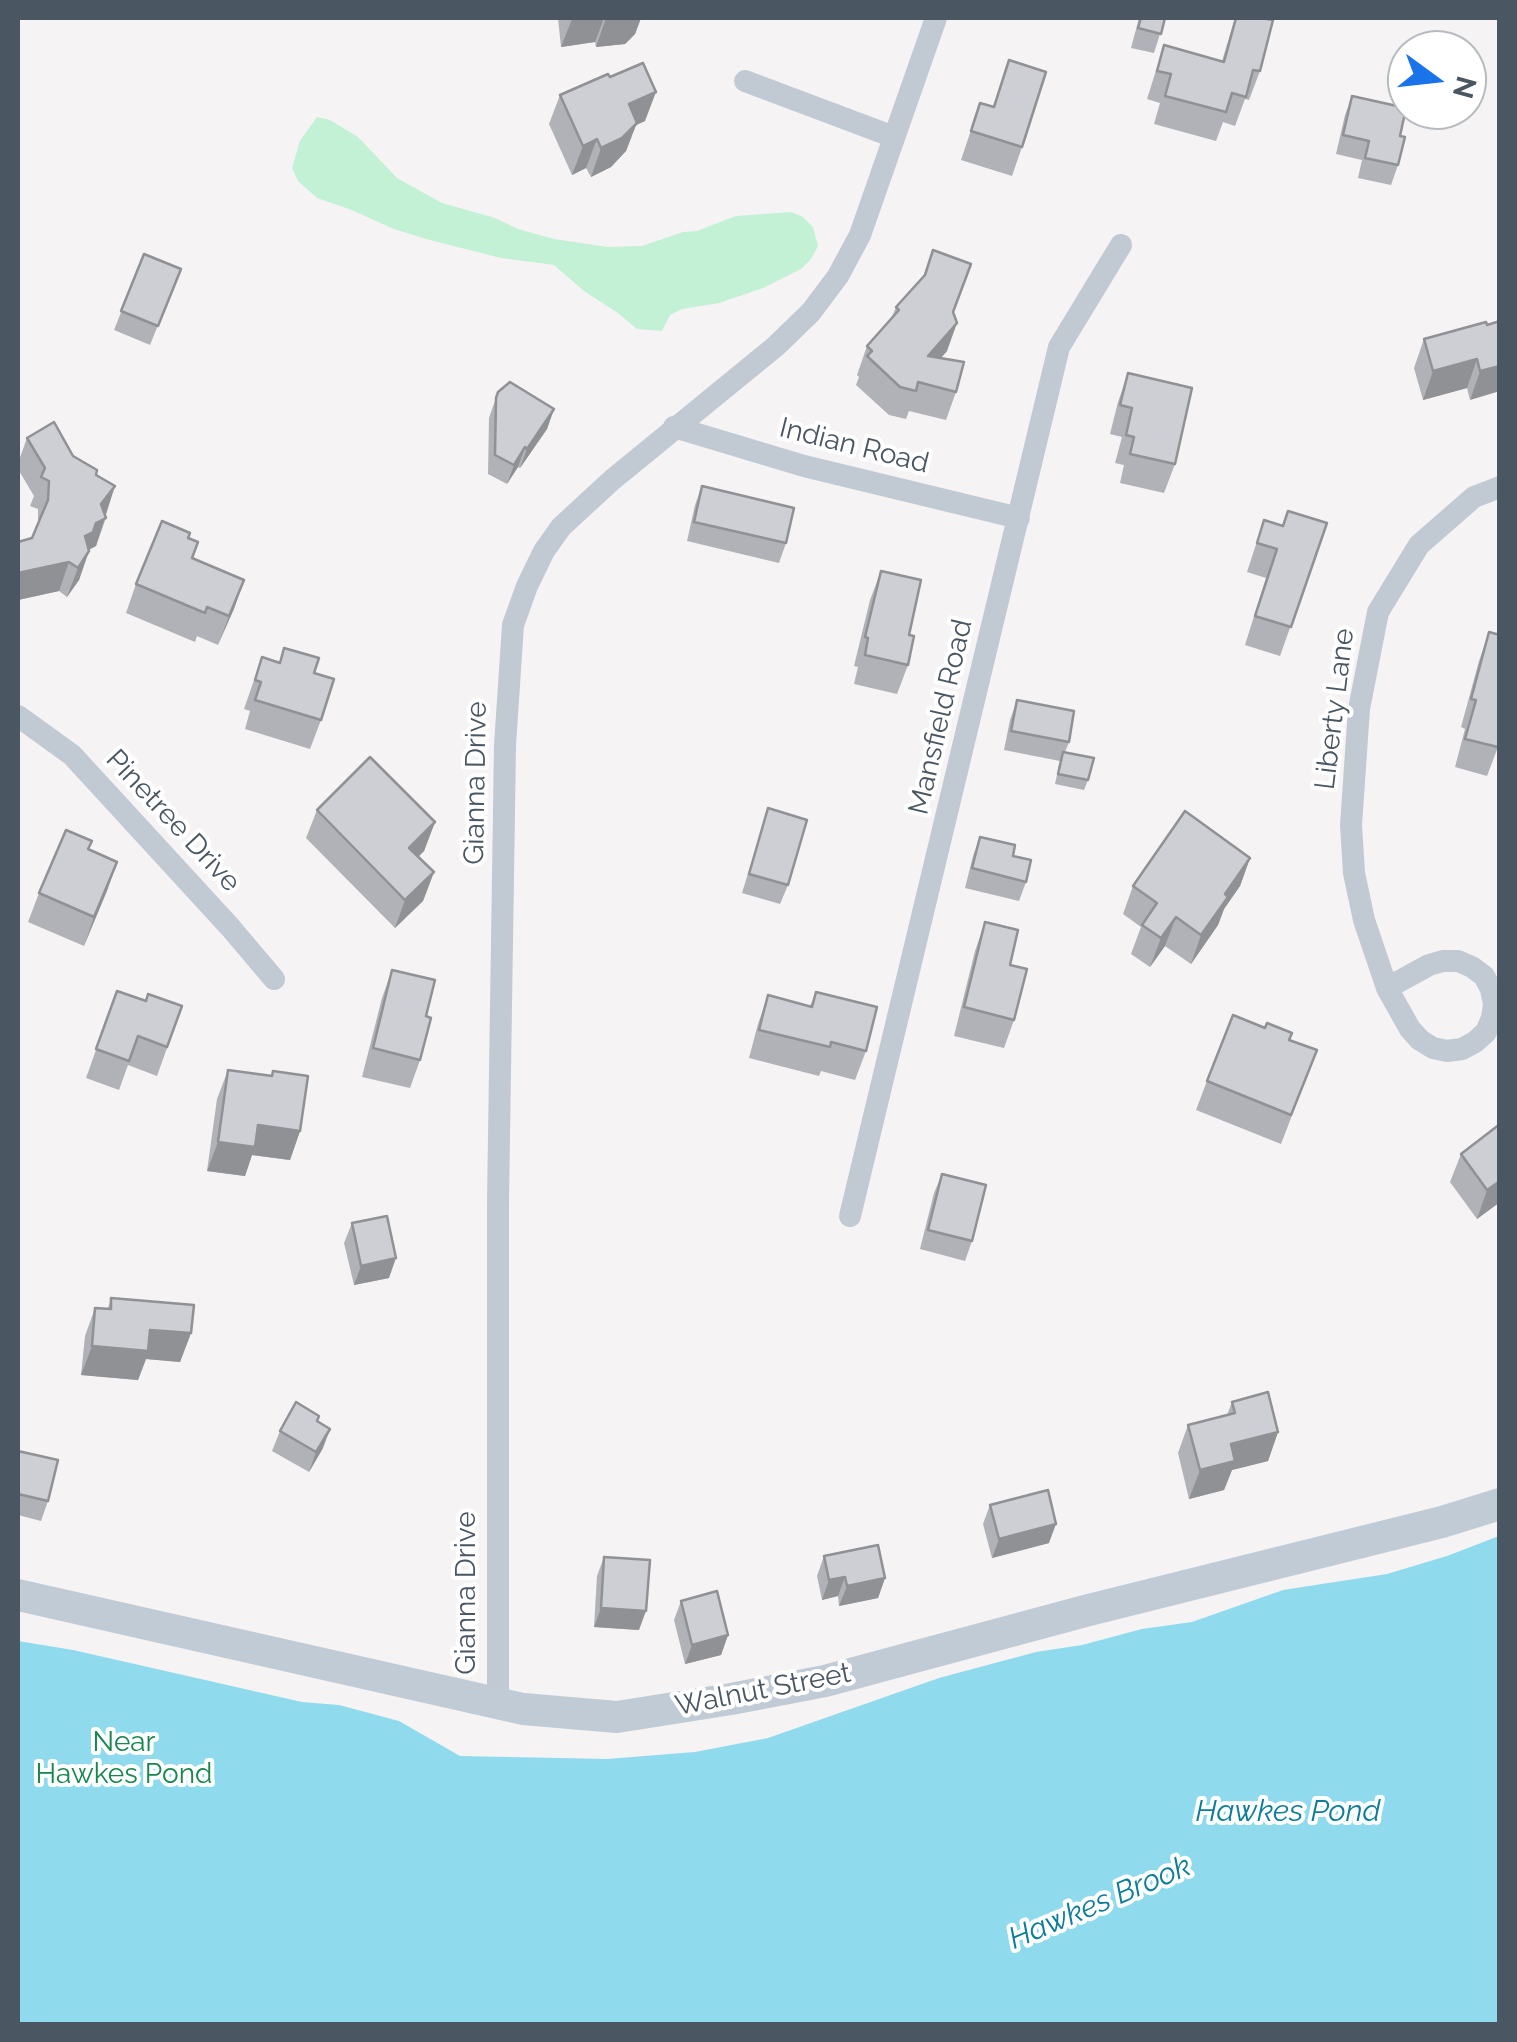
<!DOCTYPE html>
<style>
body{margin:0}
#map{position:relative;width:1517px;height:2042px;overflow:hidden;background:#f5f3f3;font-family:Raleway,sans-serif}
canvas{display:block}
.frame{position:absolute;inset:0;border:20px solid #4a5661;pointer-events:none}
.north{position:absolute;left:1387px;top:30px;width:100px;height:100px;box-sizing:border-box;background:#fff;border:2px solid #b7bbc0;border-radius:50%;rotate:105deg;font-size:28px;font-weight:700;line-height:40px;text-align:center;color:#4a5661}
.north::after{content:'';display:block;margin:auto;width:35px;height:45px;background:#1a73e8;clip-path:polygon(50% 0,100% 100%,50% 72%,0 100%)}
</style>
<div id="map">
<canvas width="1517" height="2042"></canvas>
<div class="frame"></div>
<div class="north">N</div>
</div>
<script>
const ctx = document.querySelector('canvas').getContext('2d');
ctx.lineJoin = 'round';
function fill(path, color) {
  ctx.fillStyle = color;
  ctx.fill(path, 'evenodd');
}
function shape(rows) {
  const path = new Path2D();
  for (const r of rows) {
    path.moveTo(r[0], r[1]);
    for (let i = 2; i < r.length; i += 2) path.lineTo(r[i], r[i + 1]);
  }
  return path;
}
function trace(path, color, width, dash) {
  ctx.strokeStyle = color;
  ctx.lineWidth = width;
  ctx.lineCap = dash ? 'butt' : 'round';
  ctx.setLineDash(dash || []);
  ctx.stroke(path);
}
function write(font, color, halo, rows, align = 'center') {
  ctx.font = font + ' Raleway,sans-serif';
  ctx.lineWidth = 8;
  ctx.setLineDash([]);
  ctx.textBaseline = 'middle';
  ctx.strokeStyle = halo;
  ctx.fillStyle = color;
  for (const [text, x, y, turn = 0] of rows) {
    ctx.save();
    ctx.translate(x, y);
    ctx.rotate((+turn || 0) * Math.PI / 180);
    ctx.textAlign = isNaN(turn) ? turn : align;
    if (halo) ctx.strokeText(text, 0, 0);
    ctx.fillText(text, 0, 0);
    ctx.restore();
  }
}
const green = shape([
 [317,117,330,120,358,137,397,178,442,203,495,218,518,229,554,239,607,247,642,246,683,232,697,231,736,216,791,212,803,217,813,227,818,246,811,259,801,269,763,288,719,303,682,309,670,315,662,331,637,329,618,313,584,291,554,265,501,258,426,239,394,229,349,209,317,198,298,181,292,168,300,141]
]);
const water = shape([
 [1499,1536,1499,2024,18,2024,18,1641,73,1650,302,1702,339,1705,399,1721,460,1756,607,1759,695,1752,768,1738,939,1678,1036,1652,1082,1645,1142,1629,1192,1622,1283,1590,1387,1574,1447,1556]
]);
const street = shape([
 [745,81,894,137],
 [674,427,804,466,1019,518],
 [18,716,72,755,230,927,274,979],
 [1387,988,1429,965,1443,961,1458,961,1472,967,1484,976,1491,989,1494,1004,1492,1018,1486,1032,1475,1042,1462,1049,1447,1051,1433,1048,1420,1040,1410,1029,1387,988,1364,920,1354,873,1351,825,1359,709,1378,612,1419,545,1474,497,1500,487],
 [850,1216,1059,347,1121,245],
 [498,1703,498,1202,505,745,513,625,527,586,544,551,561,527,612,480,776,346,811,312,838,276,860,235,936,18]
]);
const secondary = shape([
 [18,1595,523,1709,617,1717,731,1699,825,1681,1085,1611,1442,1522,1500,1504]
]);
const wall = shape([
 [558,18,641,18,635,34,625,44,596,47,595,42,561,47],
 [1139,18,1165,18,1154,53,1131,48],
 [1235,18,1260,71,1249,100,1245,99,1235,126,1223,122,1216,141,1154,124,1160,103,1147,99,1164,45,1222,61],
 [1009,60,1022,147,1012,176,961,160,980,103,993,107],
 [560,95,645,121,636,125,626,151,611,167,591,177,586,168,572,175,549,124],
 [1352,96,1400,136,1398,165,1391,185,1358,178,1362,160,1336,154,1345,115],
 [933,250,953,312,947,351,941,358,956,392,946,420,909,411,906,419,889,415,856,385,859,377,857,375,867,346,891,319,896,307,923,277],
 [144,254,173,288,150,345,114,330],
 [1500,321,1470,400,1467,388,1423,400,1414,368,1424,339],
 [1128,373,1175,464,1164,493,1120,483,1124,465,1115,463,1122,437,1110,434,1118,402],
 [498,392,554,409,547,429,520,468,518,467,507,484,488,474,489,418],
 [27,438,73,456,96,475,106,518,96,546,89,550,79,580,67,597,59,591,18,600,18,542,32,538,38,524,38,509,30,506,34,496,18,469,18,463],
 [702,486,786,543,779,563,687,541,695,505],
 [1288,511,1327,523,1280,656,1245,645,1266,578,1247,572,1264,520,1282,526],
 [188,538,198,542,192,558,244,580,218,645,197,636,195,642,126,613,136,584],
 [881,571,909,635,908,665,897,694,854,684,858,667,854,666,870,600],
 [1489,632,1498,747,1487,776,1455,767,1465,729,1461,727,1479,661],
 [284,648,314,673,321,720,310,749,245,729,250,711,244,709,262,657,279,663],
 [1017,700,1069,742,1065,752,1088,780,1084,790,1055,784,1060,761,1004,750,1010,720],
 [768,808,788,885,780,904,742,893],
 [317,810,435,822,424,851,418,857,434,872,423,901,395,928,306,838],
 [980,837,1013,856,1026,882,1019,901,965,888,973,856],
 [89,850,117,862,84,946,28,922,39,893],
 [1250,858,1240,886,1224,909,1218,925,1191,964,1165,946,1150,967,1131,954,1141,927,1123,914,1133,886],
 [985,922,1014,1020,1004,1048,954,1036,975,951],
 [392,970,426,1016,420,1060,410,1088,362,1077,382,998],
 [117,991,146,1001,182,1006,157,1076,128,1065,119,1090,86,1078],
 [816,992,866,1051,855,1080,821,1071,819,1076,749,1058,758,1024,768,995,810,1006],
 [1317,1050,1281,1144,1196,1110,1207,1081],
 [228,1070,271,1076,273,1071,300,1131,290,1160,252,1155,245,1176,207,1171,217,1099],
 [1461,1154,1500,1202,1477,1219,1450,1182],
 [942,1174,972,1241,965,1261,920,1249,934,1193],
 [352,1223,389,1278,354,1285,344,1243],
 [111,1298,191,1333,180,1362,146,1359,138,1380,81,1375,85,1336,95,1308,108,1308],
 [1232,1402,1278,1432,1268,1461,1232,1470,1224,1490,1189,1499,1178,1453,1188,1425,1227,1415],
 [317,1421,323,1448,309,1472,272,1451,280,1431],
 [18,1451,48,1501,41,1521,18,1515],
 [990,1505,1049,1543,992,1558,983,1524],
 [824,1556,885,1578,878,1598,839,1606,838,1596,822,1600,817,1576],
 [604,1557,639,1630,594,1627,597,1576],
 [681,1601,728,1635,721,1655,685,1664,674,1620]
]);
const shadedWall = shape([
 [580,18,604,18,595,42,561,47,572,19],
 [606,18,641,18,635,34,625,44,596,47],
 [656,92,645,121,636,125,626,151,611,167,591,177,601,148,629,104],
 [597,139,586,168,572,175,583,146],
 [957,323,947,351,920,382,928,356],
 [1477,359,1467,388,1423,400,1433,371],
 [1500,366,1500,391,1470,400,1480,371],
 [554,409,547,429,520,468,527,449],
 [525,447,518,467,507,484,514,465],
 [115,486,96,546,86,551,89,551,79,580,67,597,78,568,85,536,101,504],
 [69,562,59,591,18,600,18,573],
 [244,580,234,609,218,645,229,616],
 [435,822,424,851,399,876,409,848],
 [1250,858,1240,886,1224,909,1218,925,1191,964,1201,935,1225,894],
 [117,862,107,891,84,946,94,917],
 [434,872,423,901,395,928,405,900],
 [1176,917,1165,946,1150,967,1161,938],
 [258,1125,300,1131,290,1160,252,1155,245,1176,207,1171,218,1142],
 [1500,1181,1500,1202,1477,1219,1487,1190],
 [396,1258,389,1278,354,1285,361,1266],
 [150,1330,191,1333,180,1362,146,1359,138,1380,81,1375,92,1346],
 [330,1429,323,1448,309,1472,316,1452],
 [1278,1432,1268,1461,1232,1470,1224,1490,1189,1499,1200,1470,1231,1444],
 [1056,1524,1049,1543,992,1558,999,1539],
 [845,1577,838,1596,822,1600,829,1580],
 [885,1578,878,1598,839,1606,847,1586],
 [601,1608,646,1611,639,1630,594,1627],
 [728,1635,721,1655,685,1664,692,1645]
]);
const building = shape([
 [1141,18,1165,18,1161,34,1138,28,1141,18],
 [1236,18,1262,18,1273,20,1260,71,1253,70,1246,97,1232,93,1226,112,1165,96,1171,74,1157,71,1164,45,1224,62,1236,18],
 [1009,60,1046,72,1022,147,971,131,980,103,994,107,1009,60],
 [643,63,656,92,629,104,637,123,622,138,601,148,597,139,583,146,560,95,608,74,610,77,643,63],
 [1352,96,1406,108,1400,136,1405,137,1398,165,1365,158,1369,141,1343,135,1352,96],
 [933,250,971,264,953,312,957,323,928,356,964,362,956,392,918,382,916,391,900,387,867,356,872,351,867,346,899,310,896,307,925,275,933,250],
 [144,254,181,269,158,326,121,311,144,254],
 [1500,321,1500,366,1480,371,1477,359,1433,371,1424,339,1486,322,1487,325,1500,321],
 [1128,373,1192,388,1175,464,1130,454,1134,437,1126,435,1132,408,1120,405,1128,373],
 [510,382,554,409,527,449,525,447,514,465,495,455,496,398,498,392,510,382],
 [54,422,73,456,97,470,96,475,115,486,101,504,106,518,96,523,93,532,85,536,89,551,78,568,69,562,18,573,18,542,32,538,48,500,49,481,41,477,45,468,27,438,54,422],
 [702,486,794,508,786,543,694,522,702,486],
 [1288,511,1327,523,1291,627,1255,616,1277,549,1257,543,1264,520,1283,526,1288,511],
 [162,521,190,533,188,538,198,542,192,558,244,580,229,616,207,607,205,613,136,584,162,521],
 [881,571,921,580,909,635,914,636,908,665,865,655,868,638,865,637,881,571],
 [1489,632,1500,635,1500,740,1498,747,1465,739,1476,700,1471,699,1489,632],
 [284,648,319,658,314,673,334,679,321,720,255,700,261,682,255,680,262,657,280,663,284,648],
 [1017,700,1074,711,1069,742,1011,731,1017,700],
 [1063,752,1094,758,1088,780,1058,774,1063,752],
 [370,757,435,822,409,848,434,872,405,900,317,810,370,757],
 [768,808,807,820,788,885,749,874,768,808],
 [1185,811,1250,858,1225,894,1228,897,1201,935,1176,917,1161,938,1142,925,1157,903,1133,886,1185,811],
 [66,830,92,841,88,849,117,862,94,917,39,893,66,830],
 [980,837,1015,845,1013,856,1031,860,1026,882,972,868,980,837],
 [985,922,1018,930,1010,965,1027,969,1014,1020,964,1007,985,922],
 [392,970,435,980,426,1016,431,1018,420,1060,373,1048,392,970],
 [117,991,146,1001,148,994,182,1006,167,1047,138,1036,129,1061,96,1049,117,991],
 [816,992,877,1007,866,1051,831,1042,830,1047,759,1030,768,995,812,1007,816,992],
 [1233,1015,1265,1028,1267,1023,1292,1033,1289,1040,1317,1050,1291,1115,1207,1081,1233,1015],
 [228,1070,272,1076,273,1071,308,1076,300,1131,258,1125,255,1147,218,1142,228,1070],
 [1500,1124,1500,1181,1487,1190,1461,1154,1500,1124],
 [942,1174,986,1185,972,1241,928,1230,942,1174],
 [387,1216,396,1258,361,1266,352,1223,387,1216],
 [111,1298,194,1305,191,1333,150,1330,148,1351,92,1346,95,1308,111,1309,111,1298],
 [1268,1392,1278,1432,1231,1444,1235,1461,1200,1470,1188,1425,1235,1413,1232,1402,1268,1392],
 [296,1402,319,1416,317,1421,330,1429,316,1452,280,1431,296,1402],
 [18,1451,58,1460,48,1501,18,1494,18,1451],
 [1048,1490,1056,1524,999,1539,990,1505,1048,1490],
 [878,1545,885,1578,847,1586,845,1577,829,1580,824,1556,878,1545],
 [604,1557,650,1560,646,1611,601,1608,604,1557],
 [717,1591,728,1635,692,1645,681,1601,717,1591]
]);
const streetNames = [
 ["Indian Road",854,446,14],
 ["Liberty Lane",1335,709,-83],
 ["Mansfield Road",941,717,-77],
 ["Gianna Drive",476,783,-89],
 ["Pinetree Drive",173,821,47],
 ["Gianna Drive",467,1593,-90],
 ["Walnut Street",763,1690,-11]
];
const parkNames = [
 ["Near",124,1743],
 ["Hawkes Pond",124,1775]
];
const waterNames = [
 ["Hawkes Pond",1288,1812],
 ["Hawkes Brook",1100,1903,-23]
];
fill(green, '#c3f1d5');
fill(water, '#90daee');
trace(street, '#c1cad2', 22);
trace(secondary, '#c1cbd6', 32);
fill(wall, '#b0b2b7');
fill(shadedWall, '#909195');
fill(building, '#cdcfd5');
trace(building, '#909195', 2.5);
write('28px', '#4a5661', '#fff', streetNames);
write('28px', '#17864f', '#fff', parkNames);
write('italic 30px', '#0c7c9b', '#fff', waterNames);
</script>
